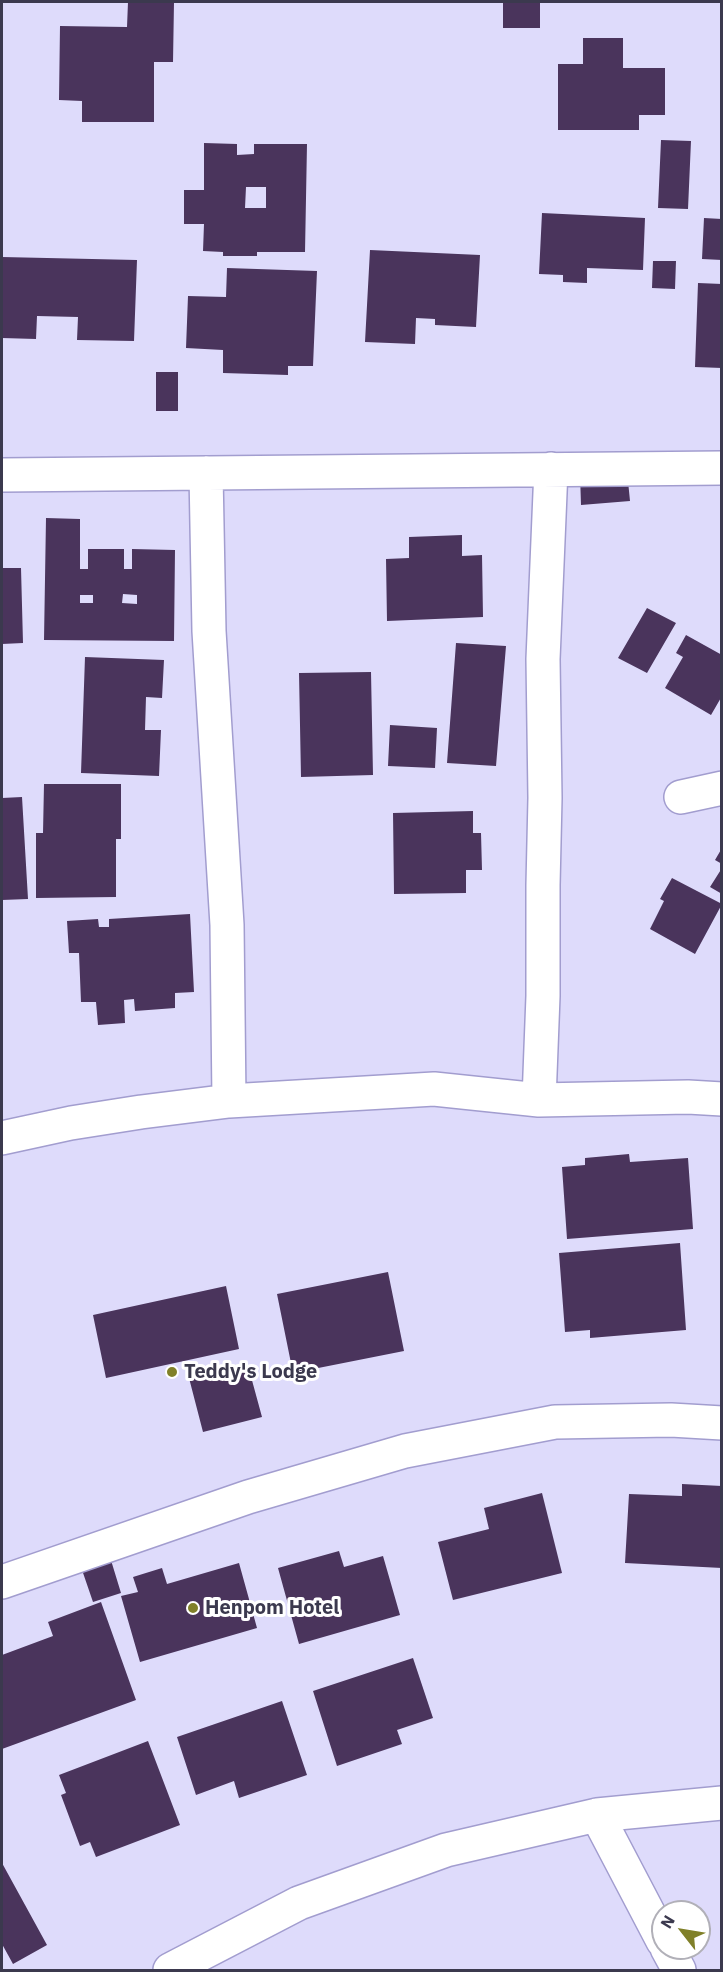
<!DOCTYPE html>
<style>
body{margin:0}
#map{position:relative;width:723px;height:1972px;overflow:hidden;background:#dedbfb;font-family:"IBM Plex Sans",sans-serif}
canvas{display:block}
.frame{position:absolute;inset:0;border:3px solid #3b394e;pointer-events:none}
.north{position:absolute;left:651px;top:1900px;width:60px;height:60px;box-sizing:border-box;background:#fff;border:2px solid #b1b0b8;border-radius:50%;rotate:301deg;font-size:16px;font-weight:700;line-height:24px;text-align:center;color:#3b394e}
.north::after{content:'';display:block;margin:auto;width:21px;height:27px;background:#808029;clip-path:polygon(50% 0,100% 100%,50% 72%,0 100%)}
</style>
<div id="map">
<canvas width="723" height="1972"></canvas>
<div class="frame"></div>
<div class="north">N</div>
</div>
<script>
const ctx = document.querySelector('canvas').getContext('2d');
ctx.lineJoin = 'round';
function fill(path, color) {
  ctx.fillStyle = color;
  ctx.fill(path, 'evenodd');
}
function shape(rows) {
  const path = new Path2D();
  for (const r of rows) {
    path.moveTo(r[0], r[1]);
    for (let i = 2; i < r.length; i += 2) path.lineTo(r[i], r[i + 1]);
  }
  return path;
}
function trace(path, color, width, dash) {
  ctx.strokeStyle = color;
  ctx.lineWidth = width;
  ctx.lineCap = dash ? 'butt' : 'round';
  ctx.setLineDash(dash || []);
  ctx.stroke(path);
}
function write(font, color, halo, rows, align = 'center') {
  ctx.font = font + ' "IBM Plex Sans",sans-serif';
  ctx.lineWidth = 6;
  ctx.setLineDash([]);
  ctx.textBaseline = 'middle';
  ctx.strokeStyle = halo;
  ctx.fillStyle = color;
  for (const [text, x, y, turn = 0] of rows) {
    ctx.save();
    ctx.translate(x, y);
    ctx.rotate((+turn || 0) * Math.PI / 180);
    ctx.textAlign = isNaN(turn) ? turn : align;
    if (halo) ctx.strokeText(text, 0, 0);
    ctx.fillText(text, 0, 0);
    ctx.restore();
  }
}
const building = shape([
 [128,2,174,2,173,62,154,62,154,122,82,122,82,101,59,100,60,26,127,27],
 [503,2,540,2,540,28,503,28],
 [583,38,623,38,623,68,665,68,665,115,639,115,639,130,558,130,558,64,583,64],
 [661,140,691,141,688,209,658,208],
 [204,143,237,144,237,155,254,154,254,144,307,144,305,252,257,252,257,256,223,256,223,252,203,251,204,224,184,224,184,190,204,190],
 [246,187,266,187,266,208,245,208],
 [542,213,645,218,643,270,587,268,587,283,563,282,563,275,539,274],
 [704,218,722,219,722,260,702,259],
 [370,250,480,255,476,327,435,325,435,319,416,318,415,344,365,342],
 [2,257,137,260,134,341,77,340,78,317,37,316,36,339,2,338],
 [653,261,676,261,675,289,652,288],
 [227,268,317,271,313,366,288,366,288,375,223,373,223,350,186,348,188,296,226,297],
 [698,283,722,284,722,368,695,367],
 [156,372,178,372,178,411,156,411],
 [627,471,630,501,581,505,580,474],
 [46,518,80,519,80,569,88,569,88,549,124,549,124,569,132,569,132,549,175,550,174,641,44,640],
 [123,594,137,595,137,604,122,603],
 [80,595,93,595,93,603,80,603],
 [462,535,462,556,482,555,483,617,387,621,386,559,409,558,409,537],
 [2,568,21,568,23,643,2,644],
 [647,608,676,623,647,673,618,658],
 [686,635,722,655,722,696,711,715,665,688,683,657,676,653],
 [456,643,506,646,496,766,447,763],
 [85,657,164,660,162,698,146,697,145,730,161,730,159,776,81,773],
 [371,672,373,775,301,777,299,673],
 [390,725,437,728,435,768,388,766],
 [44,784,121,784,121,839,116,839,116,897,36,898,36,833,43,833],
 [22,797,28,899,2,900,2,798],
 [473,811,473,833,481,833,482,870,466,870,466,893,394,894,393,813],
 [722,848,722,864,715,860],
 [722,868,722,894,710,887],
 [672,878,722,904,695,954,650,929,664,901,660,899],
 [190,914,194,992,175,993,175,1008,135,1011,134,999,124,1000,125,1023,98,1025,96,1002,81,1002,79,953,69,953,67,921,98,919,99,927,109,927,109,919],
 [629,1154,630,1162,688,1158,693,1229,567,1239,562,1167,585,1165,585,1158],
 [680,1243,686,1330,590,1338,590,1330,565,1332,559,1253],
 [388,1272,404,1351,293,1373,277,1294],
 [226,1286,239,1349,106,1378,93,1315],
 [247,1362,262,1417,203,1432,189,1378],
 [682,1484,722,1486,722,1568,625,1563,629,1494,682,1496],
 [542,1493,562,1573,453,1600,438,1542,489,1529,484,1508],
 [339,1551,344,1567,383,1556,400,1615,299,1644,278,1568],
 [110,1557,121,1593,93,1602,81,1567],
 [239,1563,257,1628,140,1662,121,1596,138,1592,133,1577,162,1568,167,1584],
 [101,1602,136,1700,2,1749,2,1655,53,1636,48,1622],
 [413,1658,433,1718,397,1730,402,1744,337,1766,313,1691],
 [282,1701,307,1775,239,1798,234,1781,196,1795,177,1737],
 [148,1741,180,1825,96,1857,90,1842,80,1846,61,1795,66,1793,59,1775],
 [2,1863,47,1945,13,1964,2,1944]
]);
const minor = shape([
 [206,473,209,631,227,925,229,1101],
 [2,475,722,468],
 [681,797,722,788],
 [539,1100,543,996,543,885,545,798,543,659,551,469],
 [2,1138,71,1123,141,1112,229,1101,434,1089,539,1100,688,1097,722,1099],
 [2,1582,248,1497,405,1451,555,1422,671,1420,722,1423],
 [597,1815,663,1941],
 [667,1948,679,1970],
 [170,1970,299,1903,446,1850,597,1815,722,1803]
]);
const markers = [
 [172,1372,6,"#808029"],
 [193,1608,6,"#808029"]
];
const poiNames = [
 ["Teddy's Lodge",184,1372],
 ["Henpom Hotel",205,1608]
];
fill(building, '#4a345c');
trace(minor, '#a29dcf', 36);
trace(minor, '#fff', 33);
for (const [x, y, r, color] of markers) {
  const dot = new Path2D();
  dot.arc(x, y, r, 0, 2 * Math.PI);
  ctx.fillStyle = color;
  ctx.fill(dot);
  trace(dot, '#fff', 2);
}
write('bold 20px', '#3b394e', '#fff', poiNames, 'left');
</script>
